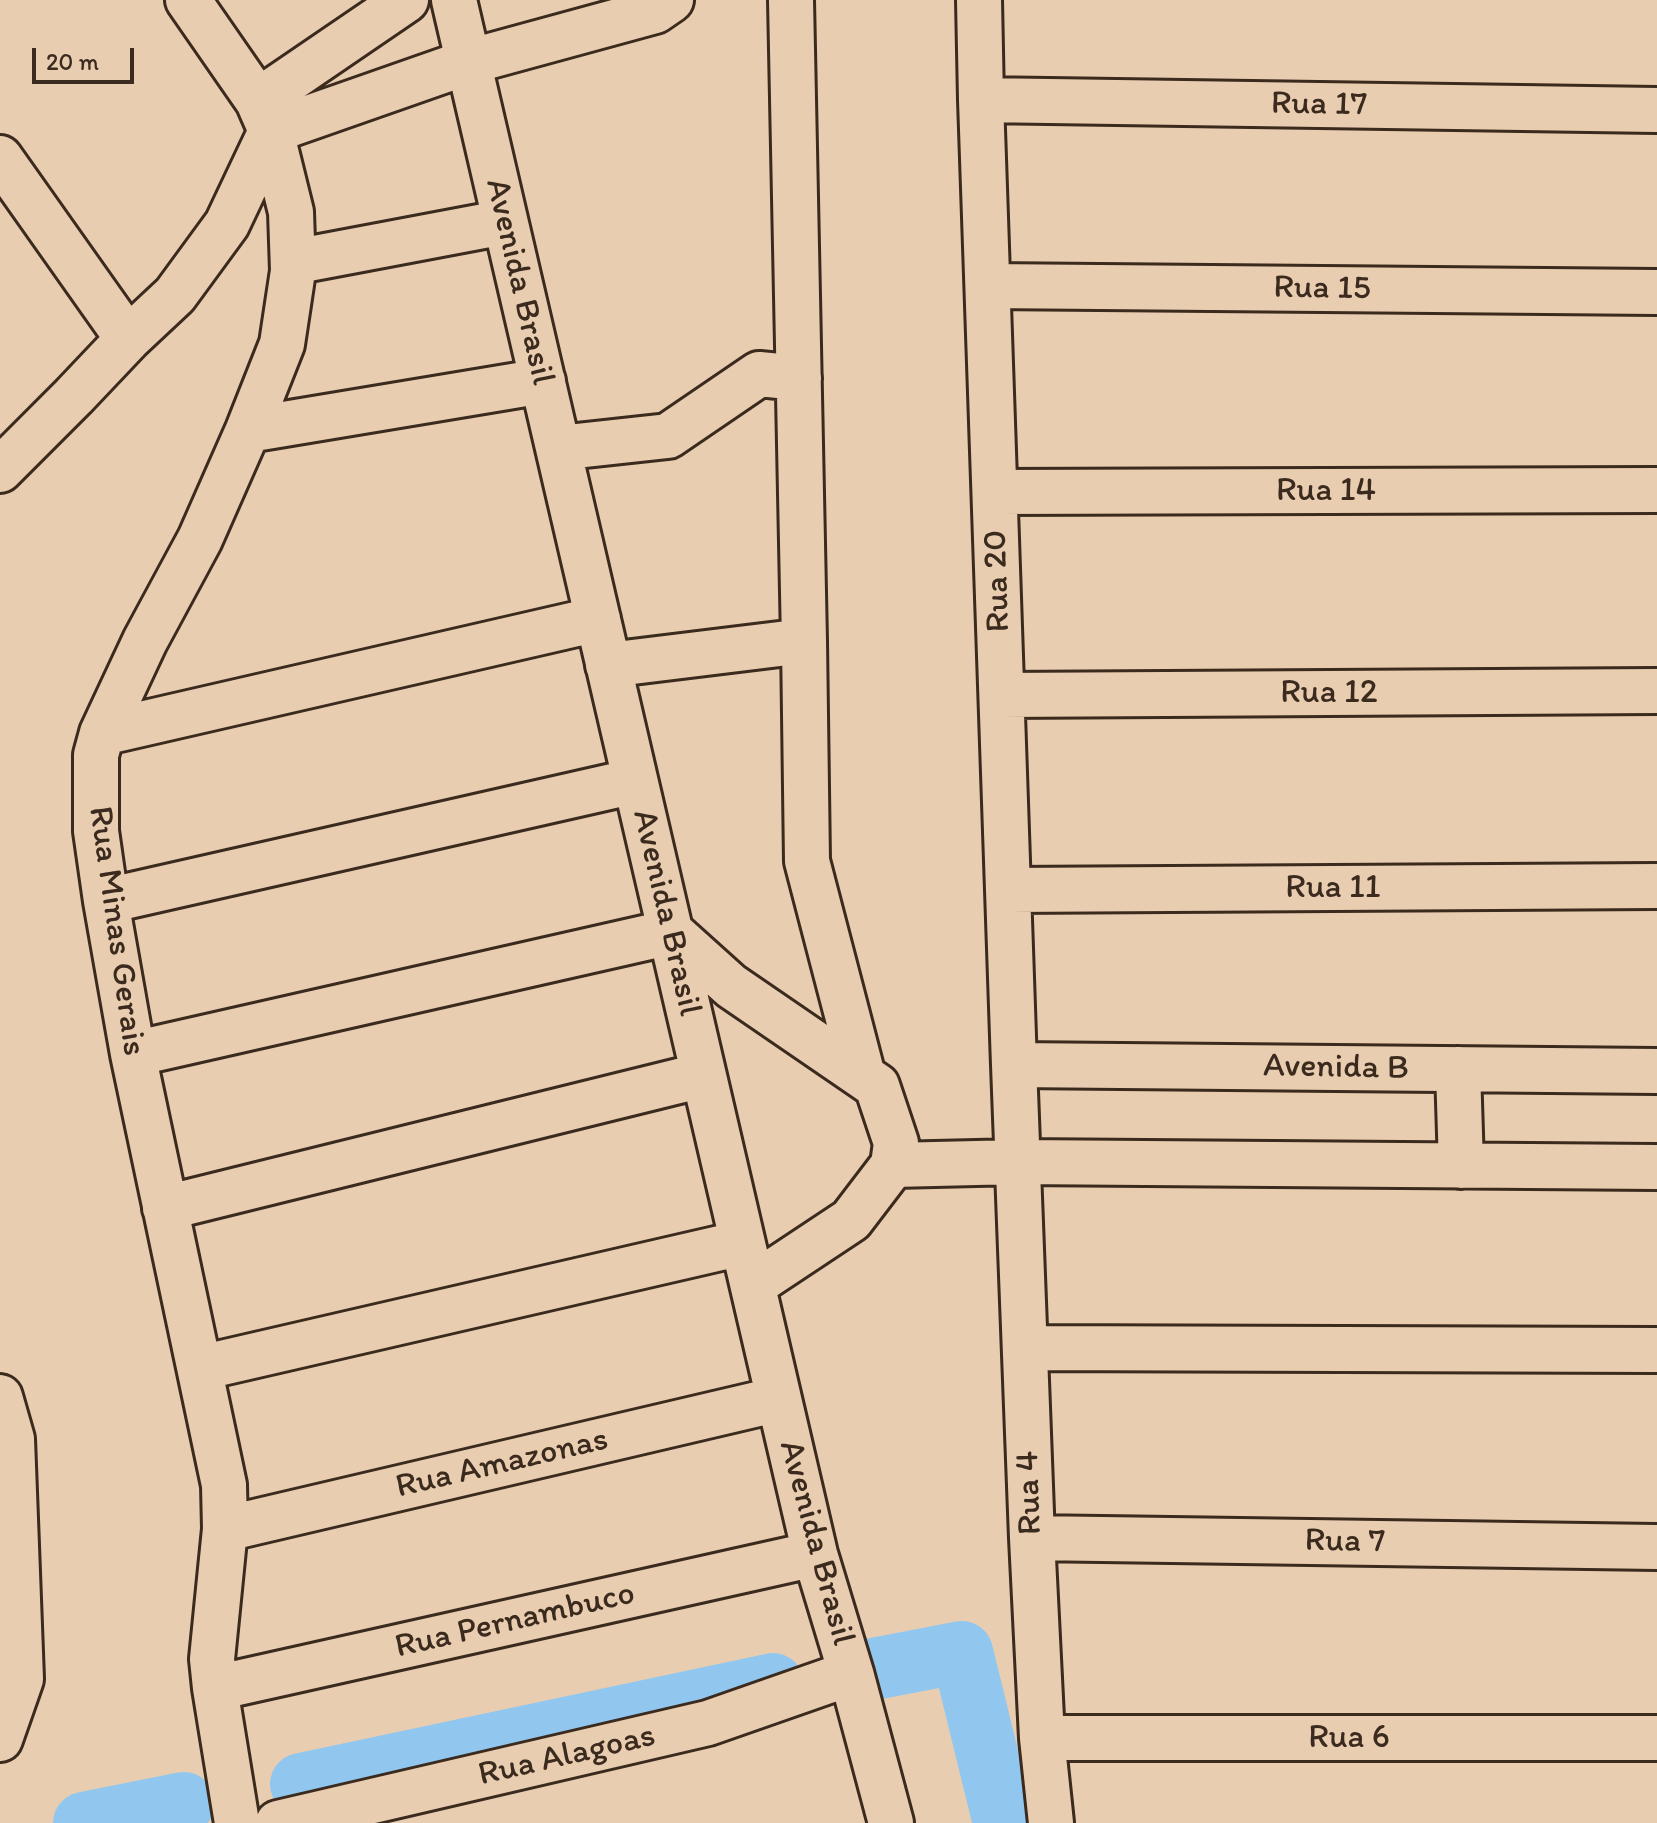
<!DOCTYPE html>
<style>
body{margin:0}
#map{position:relative;width:1657px;height:1823px;overflow:hidden;background:#e9cdb0;font-family:Itim,sans-serif}
canvas{display:block}
.scale{position:absolute;left:32px;top:48px;width:102px;height:36px;box-sizing:border-box;border:4px solid #3b2a1e;border-top:0;padding-left:10px;font-size:24px;line-height:28px;white-space:nowrap;color:#3b2a1e;-webkit-text-stroke:6px #e9cdb0;paint-order:stroke}
</style>
<div id="map">
<canvas width="1657" height="1823"></canvas>
<div class="scale">20 m</div>
</div>
<script>
const ctx = document.querySelector('canvas').getContext('2d');
ctx.lineJoin = 'round';
function shape(rows) {
  const path = new Path2D();
  for (const r of rows) {
    path.moveTo(r[0], r[1]);
    for (let i = 2; i < r.length; i += 2) path.lineTo(r[i], r[i + 1]);
  }
  return path;
}
function trace(path, color, width, dash) {
  ctx.strokeStyle = color;
  ctx.lineWidth = width;
  ctx.lineCap = dash ? 'butt' : 'round';
  ctx.setLineDash(dash || []);
  ctx.stroke(path);
}
function write(font, color, halo, rows, align = 'center') {
  ctx.font = font + ' Itim,sans-serif';
  ctx.lineWidth = 6;
  ctx.setLineDash([]);
  ctx.textBaseline = 'middle';
  ctx.strokeStyle = halo;
  ctx.fillStyle = color;
  for (const [text, x, y, turn = 0] of rows) {
    ctx.save();
    ctx.translate(x, y);
    ctx.rotate((+turn || 0) * Math.PI / 180);
    ctx.textAlign = isNaN(turn) ? turn : align;
    if (halo) ctx.strokeText(text, 0, 0);
    ctx.fillText(text, 0, 0);
    ctx.restore();
  }
}
const river = shape([
 [889,1666,858,1672,962,1652,1004,1823],
 [301,1784,773,1684],
 [84,1823,184,1803]
]);
const minor = shape([
 [188,0,258,101,271,131,291,212,293,271,282,344,248,430,200,539,145,641,102,733,96,755,96,831,106,901,133,1054,224,1485,225,1529,212,1659,215,1688,237,1823],
 [454,0,815,1554,851,1673,891,1823],
 [791,0,804,641,807,861,863,1076],
 [979,0,981,100,1014,1065,1032,1538,1042,1738,1051,1823],
 [981,100,1657,110],
 [258,101,406,0],
 [0,158,128,339],
 [293,262,505,222],
 [988,286,1657,292],
 [248,430,543,381],
 [558,448,668,436,759,374,799,378],
 [0,470,74,396,128,339,175,295,227,224,271,131,468,62,655,11,671,0],
 [995,492,1657,490],
 [608,665,804,641],
 [1002,695,1657,691],
 [102,733,598,619],
 [1009,890,1657,886],
 [106,901,635,781],
 [133,1054,671,932,731,986,877,1086,896,1143,893,1165,851,1220,753,1285],
 [1014,1065,1657,1071],
 [1458,1069,1461,1166],
 [893,1165,1018,1162,1657,1167],
 [165,1208,703,1075],
 [1025,1348,1657,1350],
 [200,1368,742,1243],
 [0,1397,12,1439,21,1679,0,1739],
 [225,1529,779,1399],
 [1032,1538,1657,1547],
 [215,1688,815,1554],
 [1042,1738,1657,1738],
 [278,1823,708,1723,851,1673]
]);
const streetNames = [
 ["Rua 17",1319,105,1],
 ["Avenida Brasil",519,282,77],
 ["Rua 15",1322,289,1],
 ["Rua 14",1326,491],
 ["Rua 20",998,581,-92],
 ["Rua 12",1329,693],
 ["Rua 11",1333,888],
 ["Avenida Brasil",666,913,77],
 ["Rua Minas Gerais",116,931,82],
 ["Avenida B",1336,1068,1],
 ["Rua Amazonas",502,1464,-13],
 ["Rua 4",1030,1493,-92],
 ["Rua 7",1345,1542,1],
 ["Avenida Brasil",816,1543,75],
 ["Rua Pernambuco",515,1621,-13],
 ["Rua 6",1349,1738],
 ["Rua Alagoas",567,1756,-13]
];
trace(river, '#91c7ef', 62);
trace(minor, '#3b2a1e', 50);
trace(minor, '#e9cdb0', 44);
write('34px', '#3b2a1e', '#e9cdb0', streetNames);
</script>
